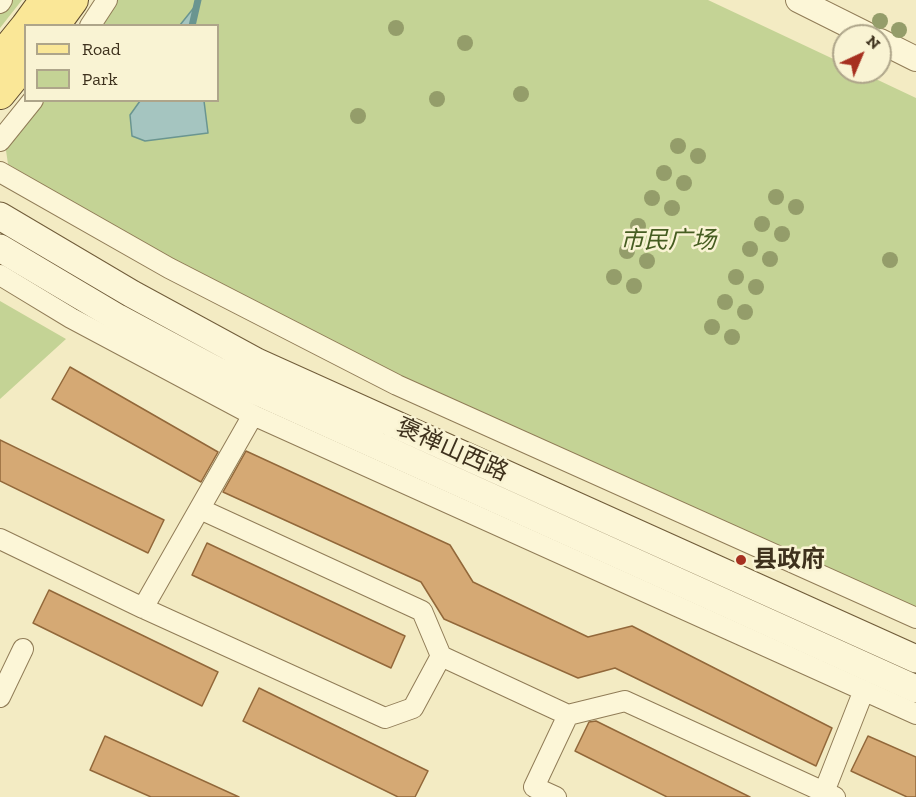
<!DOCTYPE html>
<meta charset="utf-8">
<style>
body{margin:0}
#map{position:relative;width:916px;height:797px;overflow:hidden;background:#f3ebc3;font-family:"Zilla Slab",serif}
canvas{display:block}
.legend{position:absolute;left:24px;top:24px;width:195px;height:78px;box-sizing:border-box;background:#f9f3d3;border:2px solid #aea58a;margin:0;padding:8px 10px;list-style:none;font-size:18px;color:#3e311d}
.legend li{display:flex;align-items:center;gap:12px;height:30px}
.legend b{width:30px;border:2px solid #aea58a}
.north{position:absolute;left:832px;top:24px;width:60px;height:60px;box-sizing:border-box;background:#f9f3d3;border:2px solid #aea58a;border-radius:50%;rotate:44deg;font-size:16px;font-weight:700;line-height:24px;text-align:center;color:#3e311d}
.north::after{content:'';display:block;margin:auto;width:21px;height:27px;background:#a63020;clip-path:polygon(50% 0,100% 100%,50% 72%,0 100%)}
</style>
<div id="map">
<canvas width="916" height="797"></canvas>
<ul class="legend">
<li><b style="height:8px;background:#fae797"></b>Road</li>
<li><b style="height:16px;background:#c4d395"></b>Park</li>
</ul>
<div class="north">N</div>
</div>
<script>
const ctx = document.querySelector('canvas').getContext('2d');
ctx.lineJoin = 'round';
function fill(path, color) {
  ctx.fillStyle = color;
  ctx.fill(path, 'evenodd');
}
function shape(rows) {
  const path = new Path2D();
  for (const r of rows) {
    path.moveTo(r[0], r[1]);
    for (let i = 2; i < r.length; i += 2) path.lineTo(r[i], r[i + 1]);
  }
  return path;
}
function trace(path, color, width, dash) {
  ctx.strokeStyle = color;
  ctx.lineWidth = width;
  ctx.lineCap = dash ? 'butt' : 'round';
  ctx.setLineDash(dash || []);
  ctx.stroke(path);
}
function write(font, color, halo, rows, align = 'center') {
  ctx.font = font + ' "Zilla Slab","Noto Sans SC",serif';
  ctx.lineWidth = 5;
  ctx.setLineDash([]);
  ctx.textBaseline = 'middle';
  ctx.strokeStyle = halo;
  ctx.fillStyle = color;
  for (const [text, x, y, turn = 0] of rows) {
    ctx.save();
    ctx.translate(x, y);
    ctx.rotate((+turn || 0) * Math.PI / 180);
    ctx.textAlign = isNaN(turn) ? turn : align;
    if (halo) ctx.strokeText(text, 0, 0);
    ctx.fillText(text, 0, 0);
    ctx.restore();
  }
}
const green = shape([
 [6,0,22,0,0,28,0,7],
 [113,0,708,0,844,64,844,72,861,72,916,98,916,613,236,300,8,164,4,137,35,101,218,100,218,26,95,25],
 [0,301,66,339,0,399]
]);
const water = shape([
 [196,5,194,25,180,25,196,5],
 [140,101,204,101,208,133,145,141,132,136,130,115,140,101]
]);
const stream = shape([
 [192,26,198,0]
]);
const building = shape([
 [70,367,218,452,201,482,52,399,70,367],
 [0,440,164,520,148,553,0,481,0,440],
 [246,451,450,545,473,582,588,637,632,626,832,728,816,766,615,668,578,678,444,619,421,582,223,492,246,451],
 [207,543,405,636,391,668,192,575,207,543],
 [49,590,218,672,202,706,33,623,49,590],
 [259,688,428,771,415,797,398,797,243,721,259,688],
 [596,721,750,797,667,797,575,751,589,722,596,721],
 [105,736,239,797,151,797,90,770,105,736],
 [868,736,916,757,916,797,907,797,851,771,868,736]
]);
const minor = shape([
 [0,3,2,0],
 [90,26,107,0],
 [0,141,33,100],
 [0,172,169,268,397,385,916,618],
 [0,275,71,318,253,415,916,714],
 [0,539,143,608,385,718,413,708,441,656,422,611,200,509],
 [143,608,253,415],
 [441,656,568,715],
 [0,697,23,649],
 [824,792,864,690],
 [556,797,534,787,568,715,625,701,835,797]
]);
const tertiary = shape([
 [798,0,870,36],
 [880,41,916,59]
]);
const secondary = shape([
 [0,216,132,294,257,362,916,659],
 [0,248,118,318,245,386,916,689]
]);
const primary = shape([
 [26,26,45,0],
 [54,26,73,0],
 [0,58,26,26],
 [0,94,26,62]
]);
const trees = [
 [880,21],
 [396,28],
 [899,30],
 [465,43],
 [521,94],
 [437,99],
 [358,116],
 [678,146],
 [698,156],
 [664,173],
 [684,183],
 [776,197],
 [652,198],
 [796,207],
 [672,208],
 [762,224],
 [638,226],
 [782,234],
 [658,236],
 [750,249],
 [627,251],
 [770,259],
 [890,260],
 [647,261],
 [614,277],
 [736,277],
 [634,286],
 [756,287],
 [725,302],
 [745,312],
 [712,327],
 [732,337]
];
const markers = [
 [741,560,6,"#a63020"]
];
const parkNames = [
 ["市民广场",668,241]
];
const streetNames = [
 ["褒禅山西路",452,450,24]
];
const poiNames = [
 ["县政府",753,560]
];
fill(green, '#c4d395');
fill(water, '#a5c5c0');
trace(water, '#6a9590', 1.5);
trace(stream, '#6a9590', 7);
fill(building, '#d5a974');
trace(building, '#92683a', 1.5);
trace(minor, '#907c57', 22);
trace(tertiary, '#907c57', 26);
trace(secondary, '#715d3a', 29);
trace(primary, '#5d492c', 32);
trace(minor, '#fcf6d7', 20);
trace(tertiary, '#fcf6d7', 24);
trace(secondary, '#fcf6d7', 27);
trace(primary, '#fae797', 30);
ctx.fillStyle = '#949d6a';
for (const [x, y] of trees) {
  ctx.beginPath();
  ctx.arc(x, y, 8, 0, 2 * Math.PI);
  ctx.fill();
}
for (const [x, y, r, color] of markers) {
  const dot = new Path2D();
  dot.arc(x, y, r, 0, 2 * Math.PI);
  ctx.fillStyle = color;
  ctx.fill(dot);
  trace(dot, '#f9f3d3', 2);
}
write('italic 24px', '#465d21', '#f9f3d3', parkNames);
write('24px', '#3e311d', '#f9f3d3', streetNames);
write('bold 24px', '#3e311d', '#f9f3d3', poiNames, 'left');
</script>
